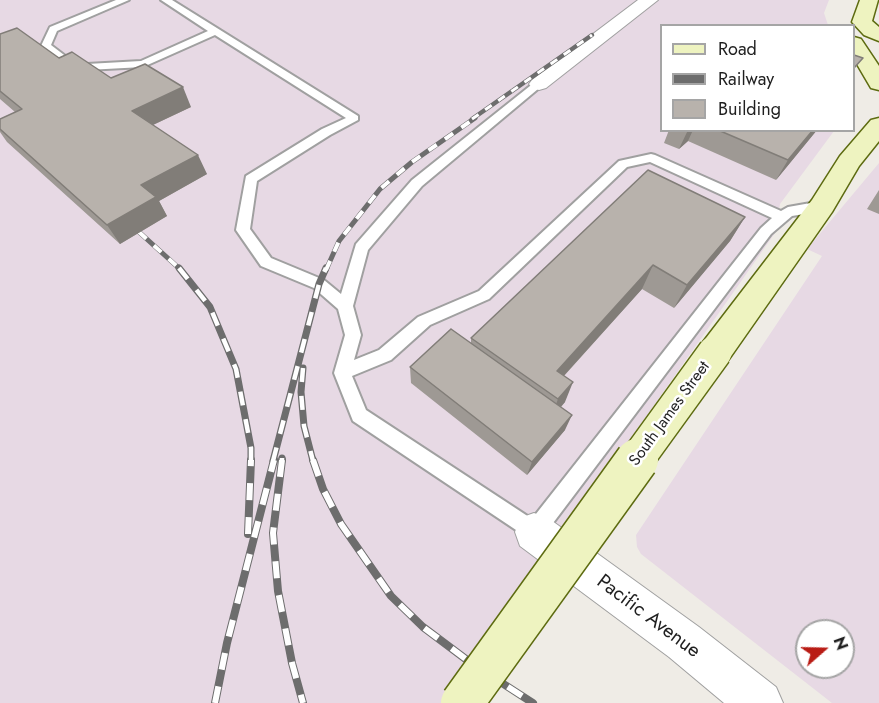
<!DOCTYPE html>
<style>
body{margin:0}
#map{position:relative;width:879px;height:703px;overflow:hidden;background:#efece6;font-family:Jost,sans-serif}
canvas{display:block}
.legend{position:absolute;left:660px;top:24px;width:195px;height:108px;box-sizing:border-box;background:#fff;border:2px solid #a5a5a5;margin:0;padding:8px 10px;list-style:none;font-size:18px;color:#1f1f1f}
.legend li{display:flex;align-items:center;gap:12px;height:30px}
.legend b{width:30px;border:2px solid #a5a5a5}
.north{position:absolute;left:795px;top:619px;width:60px;height:60px;box-sizing:border-box;background:#fff;border:2px solid #a5a5a5;border-radius:50%;rotate:70deg;font-size:16px;font-weight:700;line-height:24px;text-align:center;color:#1f1f1f}
.north::after{content:'';display:block;margin:auto;width:21px;height:27px;background:#b91c15;clip-path:polygon(50% 0,100% 100%,50% 72%,0 100%)}
</style>
<div id="map">
<canvas width="879" height="703"></canvas>
<ul class="legend">
<li><b style="height:8px;background:#eef3c0"></b>Road</li>
<li><b style="height:8px;background:#6d6d6d"></b>Railway</li>
<li><b style="height:16px;background:#b8b2ac"></b>Building</li>
</ul>
<div class="north">N</div>
</div>
<script>
const ctx = document.querySelector('canvas').getContext('2d');
ctx.lineJoin = 'round';
function fill(path, color) {
  ctx.fillStyle = color;
  ctx.fill(path, 'evenodd');
}
function shape(rows) {
  const path = new Path2D();
  for (const r of rows) {
    path.moveTo(r[0], r[1]);
    for (let i = 2; i < r.length; i += 2) path.lineTo(r[i], r[i + 1]);
  }
  return path;
}
function trace(path, color, width, dash) {
  ctx.strokeStyle = color;
  ctx.lineWidth = width;
  ctx.lineCap = dash ? 'butt' : 'round';
  ctx.setLineDash(dash || []);
  ctx.stroke(path);
}
function write(font, color, halo, rows, align = 'center') {
  ctx.font = font + ' Jost,sans-serif';
  ctx.lineWidth = 5;
  ctx.setLineDash([]);
  ctx.textBaseline = 'middle';
  ctx.strokeStyle = halo;
  ctx.fillStyle = color;
  for (const [text, x, y, turn = 0] of rows) {
    ctx.save();
    ctx.translate(x, y);
    ctx.rotate((+turn || 0) * Math.PI / 180);
    ctx.textAlign = isNaN(turn) ? turn : align;
    if (halo) ctx.strokeText(text, 0, 0);
    ctx.fillText(text, 0, 0);
    ctx.restore();
  }
}
const industrial = shape([
 [0,0,829,0,824,13,828,25,662,26,662,130,834,131,780,204,775,233,563,535,441,703,0,703],
 [879,163,879,703,832,703,641,554,637,547,636,535,822,256,807,249],
 [807,631,843,631,843,667,807,667]
]);
const service = shape([
 [116,0,129,0,57,31,51,45,72,61,87,64,141,61,208,31,161,0,172,0,358,116,358,120,330,135,257,181,250,229,271,258,324,280,341,294,356,244,412,180,535,82,539,81,544,84,422,186,368,250,353,306,361,335,354,360,379,350,418,317,479,291,619,161,651,154,655,155,781,211,788,207,822,201,829,206,822,211,792,216,771,234,541,539,534,542,353,421,334,373,345,335,338,309,314,288,261,266,236,230,246,176,322,129,346,118,215,35,143,67,87,70,69,67,41,46,50,27,116,0],
 [650,162,772,218,761,228,532,519,366,410,352,376,391,360,430,325,489,299,627,167,650,162]
]);
const minor = shape([
 [638,0,658,0,546,88,539,90,532,88,529,84,532,80,638,0],
 [534,513,548,518,699,627,776,687,783,703,724,703,669,657,520,546,515,532,520,518,534,513]
]);
const secondary = shape([
 [860,0,878,0,872,21,879,27,879,41,864,35,852,22,860,0],
 [854,37,861,39,879,66,879,90,871,88,854,59,854,37],
 [879,118,879,141,859,166,832,212,727,362,715,366,703,362,698,352,703,342,812,200,840,156,871,120,879,118]
]);
const railFar3 = shape([
 [472,119,592,35]
]);
const railFar2 = shape([
 [139,232,181,270],
 [326,270,339,241,380,189,412,162,475,118]
]);
const railFar1 = shape([
 [179,268,210,307,236,369,251,448,251,461],
 [303,368,301,392,304,426,313,461],
 [273,461,319,284,326,268],
 [282,461,282,458]
]);
const rail = shape([
 [282,460,273,533,278,591,292,663,303,703],
 [313,460,323,489,341,524,391,596,423,627,471,663,533,703],
 [248,534,251,460],
 [215,703,227,643,274,460]
]);
const secondaryBridgeFar1 = shape([
 [636,461,715,352]
]);
const secondaryBridge = shape([
 [462,703,637,460]
]);
const wall = shape([
 [0,34,111,78,191,107,153,125,207,174,159,201,167,216,120,244,7,142,0,132,0,119,15,112,0,99],
 [669,130,817,130,776,180,688,141,679,149,664,143],
 [879,190,879,214,867,209],
 [745,217,730,241,674,308,642,289,564,376,565,402,561,407,565,430,527,475,411,383,410,367,471,343,471,338]
]);
const shadedWall = shape([
 [183,87,191,107,142,130,132,111],
 [688,130,693,130,688,141,679,149],
 [813,130,817,130,776,180,788,160],
 [198,155,207,174,159,201,167,216,120,244,107,225,141,185],
 [745,217,730,241,674,308,687,285],
 [653,265,642,289,550,391,557,371],
 [573,382,565,402,551,418,558,399],
 [572,415,565,430,527,475,532,462]
]);
const building = shape([
 [17,28,59,58,72,52,111,78,145,64,183,87,132,111,198,155,141,185,156,197,107,225,0,129,0,119,22,109,0,91,0,34,17,28],
 [854,55,863,58,854,68,854,55],
 [718,130,813,130,788,160,718,130],
 [648,170,745,217,687,285,653,265,557,371,573,382,558,399,471,338,648,170],
 [451,329,572,415,532,462,410,367,451,329]
]);
const streetNames = [
 ["South James Street",670,414,-54]
];
const nearStreetnames = [
 ["Pacific Avenue",648,617,37]
];
fill(industrial, '#e7d9e4');
trace(service, '#a0a0a0', 4);
trace(minor, '#a0a0a0', 2);
trace(secondary, '#5d6b10', 3);
fill(service, '#fff');
fill(minor, '#fff');
fill(secondary, '#eef3c0');
trace(railFar3, '#6d6d6d', 4.5);
trace(railFar2, '#6d6d6d', 5);
trace(railFar1, '#6d6d6d', 7);
trace(rail, '#6d6d6d', 8);
trace(railFar3, '#fff', 3, [8]);
trace(railFar2, '#fff', 4, [10]);
trace(railFar1, '#fff', 4.5, [14]);
trace(rail, '#fff', 6, [17]);
trace(secondaryBridgeFar1, '#5d6b10', 36, []);
trace(secondaryBridge, '#5d6b10', 45, []);
trace(secondaryBridgeFar1, '#eef3c0', 33);
trace(secondaryBridge, '#eef3c0', 42);
fill(wall, '#9e9994');
fill(shadedWall, '#817d78');
fill(building, '#b8b2ac');
trace(building, '#817d78', 1.5);
write('16px', '#1f1f1f', '#fff', streetNames);
write('20px', '#1f1f1f', '#fff', nearStreetnames);
</script>
